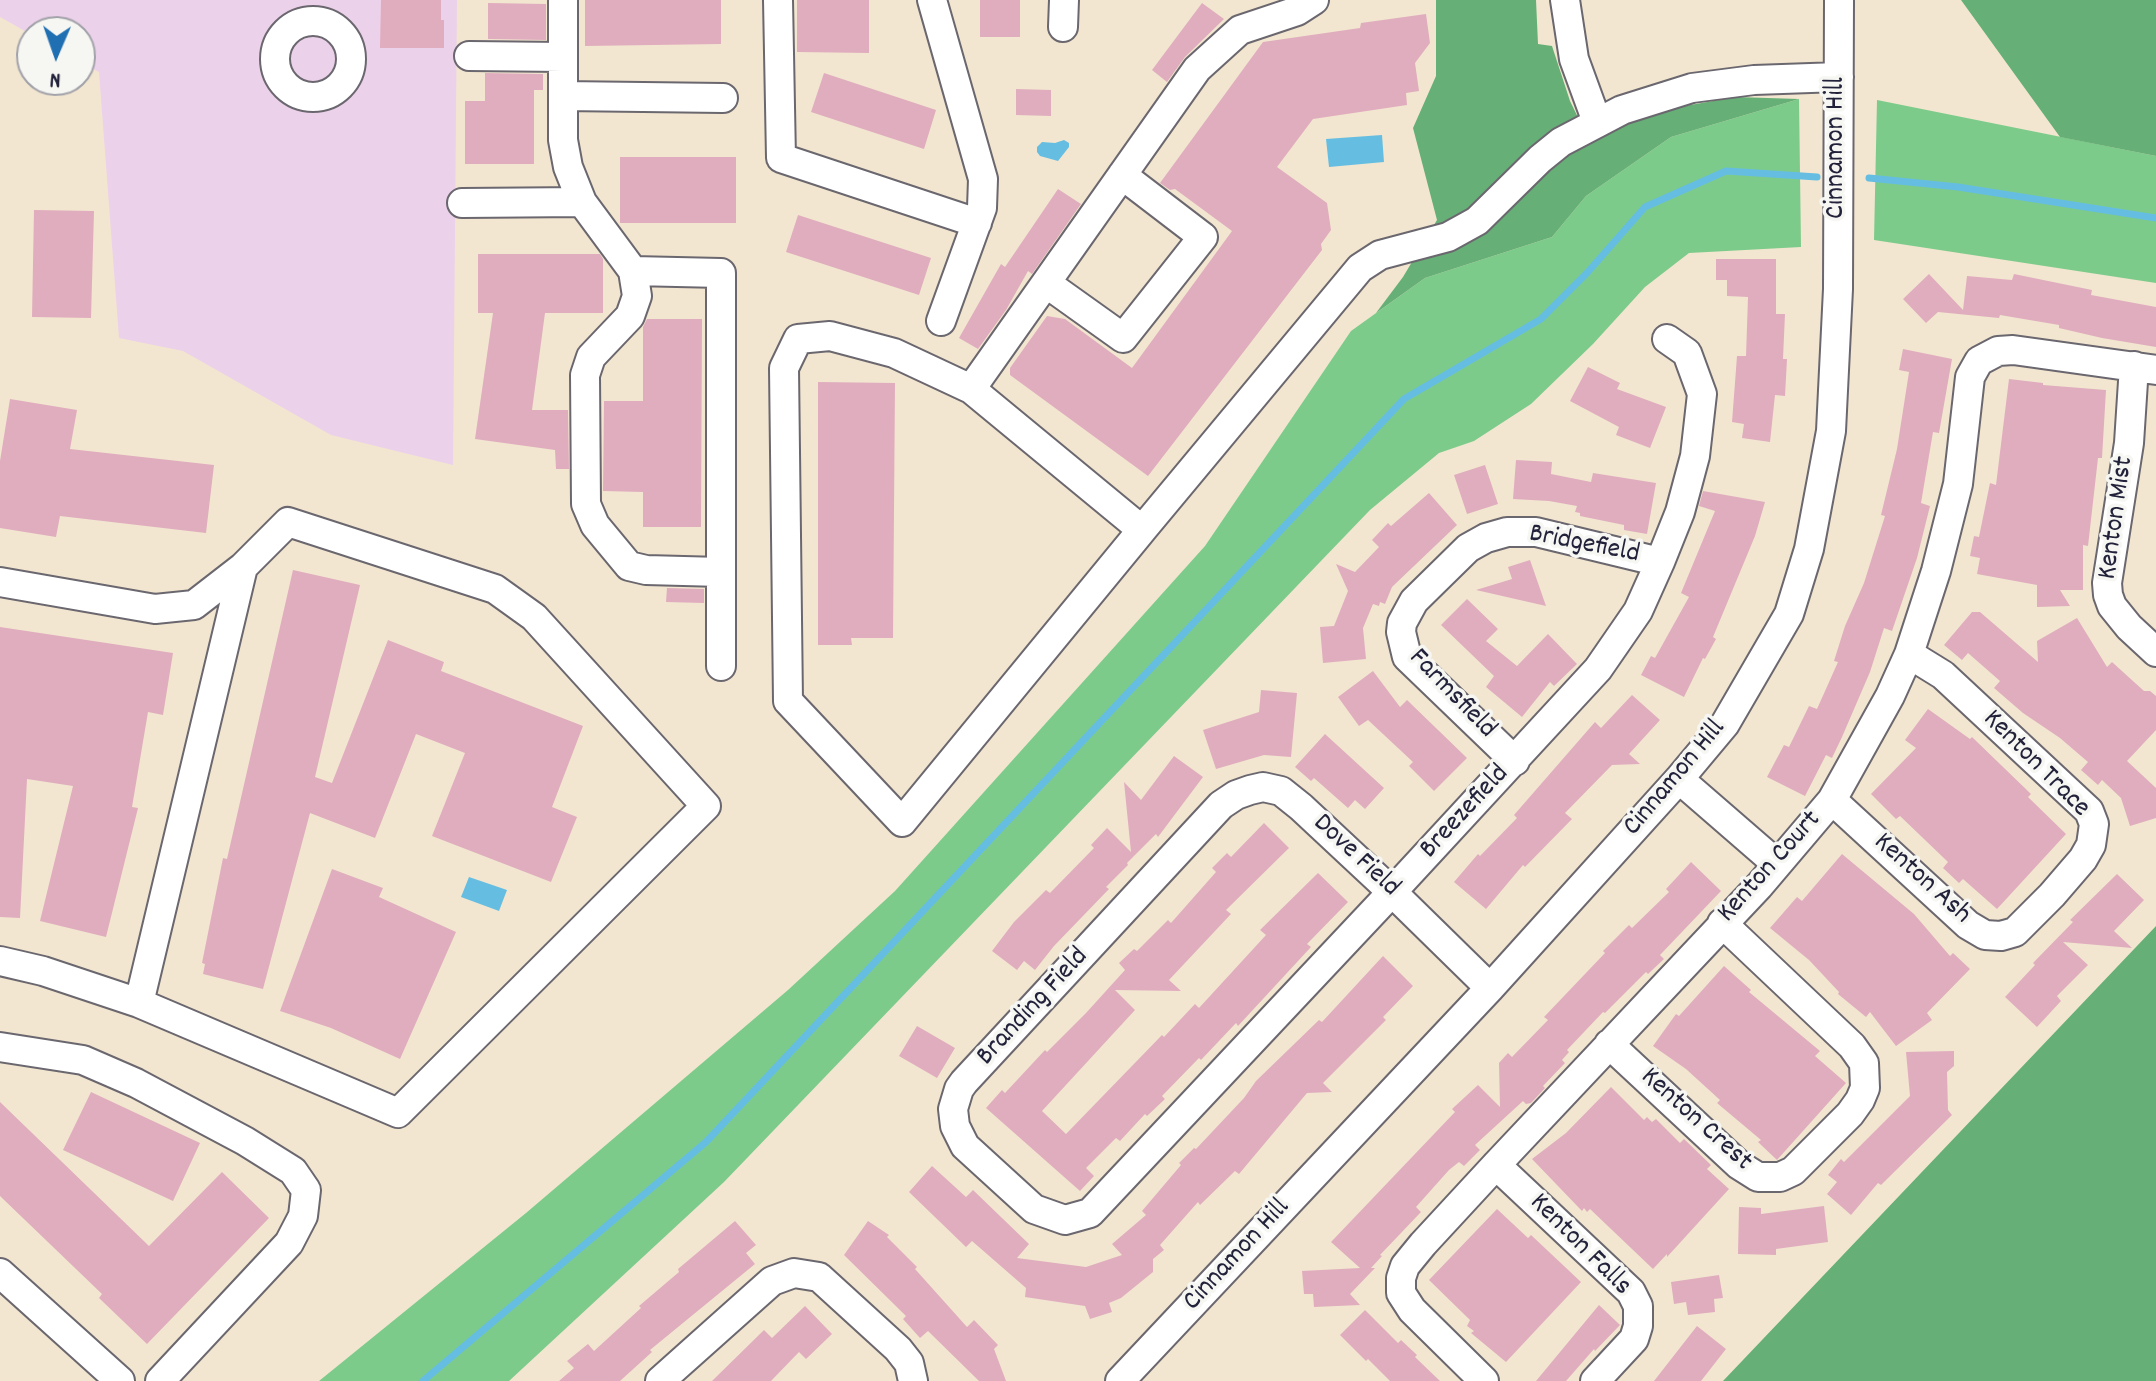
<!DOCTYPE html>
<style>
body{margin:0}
#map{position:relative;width:2156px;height:1381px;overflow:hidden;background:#f2e6d0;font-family:Dekko,sans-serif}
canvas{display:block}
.north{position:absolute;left:16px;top:16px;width:80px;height:80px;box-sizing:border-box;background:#f6f6f2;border:2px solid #a1a1a9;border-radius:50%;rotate:182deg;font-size:22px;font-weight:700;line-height:32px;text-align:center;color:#22223b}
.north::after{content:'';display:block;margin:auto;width:28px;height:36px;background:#1f6fb2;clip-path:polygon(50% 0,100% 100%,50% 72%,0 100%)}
</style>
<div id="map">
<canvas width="2156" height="1381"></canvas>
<div class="north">N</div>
</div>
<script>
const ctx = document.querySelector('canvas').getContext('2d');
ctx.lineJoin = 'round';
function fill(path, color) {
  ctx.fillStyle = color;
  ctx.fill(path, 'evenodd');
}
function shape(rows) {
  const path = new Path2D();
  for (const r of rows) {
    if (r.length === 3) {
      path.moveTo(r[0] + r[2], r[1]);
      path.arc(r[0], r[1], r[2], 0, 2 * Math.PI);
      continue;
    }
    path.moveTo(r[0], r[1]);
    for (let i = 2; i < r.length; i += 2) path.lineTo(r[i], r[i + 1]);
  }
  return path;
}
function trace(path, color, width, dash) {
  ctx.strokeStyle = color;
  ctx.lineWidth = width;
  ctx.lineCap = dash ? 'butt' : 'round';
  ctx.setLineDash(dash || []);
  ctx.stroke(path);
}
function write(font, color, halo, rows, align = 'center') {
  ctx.font = font + ' Dekko,sans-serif';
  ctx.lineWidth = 7;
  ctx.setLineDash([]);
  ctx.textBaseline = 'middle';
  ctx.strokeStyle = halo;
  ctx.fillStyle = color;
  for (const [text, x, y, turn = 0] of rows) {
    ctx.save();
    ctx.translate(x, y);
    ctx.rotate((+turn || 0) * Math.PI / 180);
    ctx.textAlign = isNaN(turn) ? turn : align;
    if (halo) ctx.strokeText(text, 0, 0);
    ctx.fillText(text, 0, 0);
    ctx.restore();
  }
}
const built = shape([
 [0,0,457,0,453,465,331,435,183,351,119,338,99,72,80,62,80,32,32,32,32,35,0,17]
]);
const green = shape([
 [1799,99,1801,247,1689,253,1645,287,1593,344,1531,404,1474,441,1439,453,1370,510,724,1182,509,1381,319,1381,526,1213,788,990,895,891,1205,546,1351,331,1425,278,1552,237,1586,196,1671,137],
 [1877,100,2156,156,2156,283,1874,240]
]);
const forest = shape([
 [1436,0,1536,0,1538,44,1552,46,1570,101,1590,142,1650,112,1736,97,1799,99,1671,137,1586,196,1552,237,1425,278,1376,313,1403,277,1437,220,1413,128,1436,76],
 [1961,0,2156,0,2156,156,2060,137],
 [2156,926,2156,1381,1723,1381]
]);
const water = shape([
 [1382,135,1384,162,1329,167,1326,139],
 [1064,140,1069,143,1069,147,1058,161,1040,156,1037,152,1037,147,1042,142,1055,143],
 [469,877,507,890,499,911,461,897]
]);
const stream = shape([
 [1869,178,1958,187,2156,218],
 [423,1381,706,1142,1404,399,1541,319,1587,273,1645,207,1726,171,1817,177]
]);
const building = shape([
 [381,0,441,0,441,20,444,20,444,48,380,48],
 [585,0,721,0,721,44,585,46],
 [797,0,869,0,869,53,797,52],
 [980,0,1020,0,1020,37,980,37],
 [488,3,546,4,546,40,488,39],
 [1202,3,1224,19,1185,57,1167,82,1152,70],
 [1426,14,1430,43,1415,63,1419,91,1406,93,1407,105,1313,119,1277,167,1327,203,1331,230,1321,244,1322,250,1148,476,1010,375,1010,368,1047,316,1065,319,1132,368,1232,231,1175,189,1170,190,1160,183,1263,42,1360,28,1361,23],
 [485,73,543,74,543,90,534,90,534,164,465,164,465,101,485,101],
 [824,73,936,110,924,149,811,112],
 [1016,89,1051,90,1051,116,1016,115],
 [620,157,736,157,736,223,620,223],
 [1058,189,1081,204,1032,274,1028,271,1006,310,978,349,959,338,1001,264,1005,267],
 [34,210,94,211,91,318,32,317],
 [798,215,931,258,919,295,786,252],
 [478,254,600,254,603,259,603,313,545,313,532,410,568,410,569,469,556,469,555,450,475,439,493,313,478,313],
 [1716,259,1776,259,1776,314,1785,314,1783,359,1787,359,1785,396,1775,395,1770,442,1742,438,1744,424,1732,422,1737,356,1746,356,1748,297,1727,296,1727,280,1716,280],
 [1929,274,1963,310,1967,276,2012,280,2014,274,2092,290,2091,295,2156,307,2156,347,2102,338,2059,328,2059,325,2000,315,1999,318,1938,312,1926,323,1903,299],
 [647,319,702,319,701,527,643,527,643,492,603,491,604,401,643,401,643,327],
 [1903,349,1952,359,1939,433,1933,432,1921,503,1930,506,1917,558,1892,631,1884,628,1870,672,1842,737,1832,758,1826,755,1805,796,1767,777,1784,745,1789,747,1809,706,1817,709,1838,662,1834,661,1845,626,1864,583,1885,516,1881,515,1897,449,1909,372,1899,370],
 [1588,367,1620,383,1617,389,1666,407,1650,448,1616,435,1619,427,1570,401],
 [2009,379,2043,383,2043,385,2106,390,2102,458,2098,458,2088,546,2083,545,2083,590,2060,590,2070,606,2037,607,2037,585,1977,574,1980,558,1970,556,1974,536,1979,537,1990,483,1996,485],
 [818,382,895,383,893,638,851,638,852,645,818,645],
 [10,399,77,410,70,449,214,465,206,533,60,516,56,537,0,528,0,461],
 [1516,460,1552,462,1551,474,1591,482,1593,473,1656,483,1647,534,1624,530,1624,525,1580,516,1580,513,1575,512,1577,506,1549,501,1513,499],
 [1485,465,1498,504,1467,514,1454,475],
 [1703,491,1765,502,1755,536,1713,637,1716,639,1705,659,1703,658,1684,697,1641,675,1651,656,1655,658,1689,597,1681,593,1715,511,1699,506],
 [1429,493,1457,525,1392,587,1385,604,1380,602,1379,606,1373,604,1363,628,1366,659,1323,663,1320,627,1334,626,1348,591,1336,564,1355,572,1379,547,1372,540,1388,523,1391,526],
 [1530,560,1546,606,1476,590,1512,579,1508,567],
 [293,570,360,585,315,777,332,783,388,640,444,662,441,671,583,726,552,807,577,817,551,882,432,836,465,753,416,734,375,838,310,813,263,989,203,974,205,964,202,963,223,858,227,859],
 [667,588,704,589,704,603,666,602],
 [1467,599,1498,629,1486,641,1517,666,1548,634,1577,664,1554,686,1550,682,1522,717,1486,687,1494,676,1441,625],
 [1972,612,1980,612,2038,662,2037,641,2077,618,2107,667,2112,662,2144,691,2150,691,2156,696,2156,730,2127,761,2156,788,2156,818,2130,826,2121,798,2102,780,2098,785,2081,770,2088,762,2060,738,2023,713,1994,688,2000,681,1968,653,1962,660,1944,645],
 [0,627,173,653,163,715,148,712,132,807,138,808,106,937,40,921,73,786,27,779,20,918,0,917],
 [1373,671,1400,707,1407,700,1467,758,1434,791,1409,766,1413,762,1368,720,1359,726,1338,697],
 [1261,690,1297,693,1291,757,1264,755,1216,769,1203,730,1259,712],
 [1632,695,1660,720,1629,754,1640,764,1612,765,1565,813,1572,819,1525,867,1523,865,1486,909,1454,882,1478,854,1480,856,1517,818,1514,815,1595,722,1601,728],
 [1928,709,1970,739,1972,737,2031,794,2028,797,2066,834,1997,909,1963,879,1959,883,1943,868,1948,862,1900,816,1896,819,1871,794,1916,748,1905,740],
 [1325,734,1384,788,1365,809,1355,800,1348,808,1314,778,1311,781,1295,767],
 [1174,756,1203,777,1158,837,1156,834,1127,863,1128,865,1106,887,1109,889,1054,946,1035,970,1024,961,1017,970,992,951,1014,922,1046,890,1050,893,1094,848,1091,845,1107,828,1131,852,1124,782,1141,800],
 [1264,823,1289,848,1226,910,1231,914,1169,980,1181,991,1115,990,1135,1010,1042,1111,1066,1134,1162,1035,1164,1037,1195,1004,1199,1008,1266,935,1260,930,1318,873,1348,902,1307,944,1311,947,1238,1026,1236,1023,1201,1060,1199,1058,1162,1096,1165,1099,1147,1116,1145,1114,1120,1141,1116,1138,1086,1168,1094,1176,1080,1191,986,1108,1002,1090,1005,1093,1045,1050,1047,1052,1086,1013,1125,970,1119,963,1134,949,1137,951,1168,920,1171,923,1216,872,1212,868,1227,853,1231,857],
 [1842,854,1914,914,1950,956,1953,953,1970,969,1927,1013,1932,1020,1896,1046,1870,1012,1866,1017,1838,994,1839,992,1809,960,1770,928,1797,897,1802,901],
 [1691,862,1721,891,1660,955,1664,959,1648,974,1646,972,1605,1013,1603,1012,1567,1050,1569,1052,1562,1060,1565,1063,1543,1086,1545,1088,1531,1103,1526,1104,1523,1101,1475,1145,1480,1150,1464,1166,1459,1162,1449,1170,1416,1207,1421,1212,1380,1255,1382,1256,1371,1268,1375,1268,1350,1294,1360,1305,1314,1307,1313,1294,1304,1294,1302,1271,1360,1268,1331,1242,1455,1112,1452,1109,1478,1085,1500,1107,1499,1063,1508,1053,1512,1057,1548,1020,1544,1017,1605,953,1603,951,1629,925,1632,928,1669,892,1666,889],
 [332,869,383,888,379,897,456,932,400,1059,331,1028,280,1011],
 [2117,874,2144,900,2114,931,2132,948,2063,942,2088,965,2057,996,2061,1001,2037,1027,2005,997,2035,965,2033,963,2073,922,2070,920],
 [1383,956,1413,986,1383,1017,1386,1020,1323,1083,1332,1092,1307,1093,1239,1174,1235,1171,1200,1205,1198,1202,1160,1245,1164,1250,1153,1259,1153,1272,1121,1298,1109,1303,1112,1312,1090,1319,1085,1306,1025,1297,1026,1288,972,1241,966,1247,909,1192,932,1166,966,1197,973,1190,1029,1244,1017,1258,1086,1267,1122,1255,1112,1244,1146,1215,1142,1211,1181,1165,1179,1163,1194,1148,1196,1149,1244,1098,1256,1081,1319,1020,1322,1022],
 [1724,966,1751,990,1749,992,1820,1051,1815,1056,1846,1083,1777,1160,1758,1142,1761,1140,1717,1103,1720,1100,1686,1069,1653,1046,1676,1014,1679,1016],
 [917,1026,955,1048,937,1078,899,1056],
 [1954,1051,1954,1066,1947,1072,1948,1110,1952,1115,1881,1185,1878,1183,1851,1215,1827,1194,1837,1182,1828,1175,1841,1159,1844,1162,1910,1096,1906,1052],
 [1611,1087,1644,1120,1647,1117,1652,1122,1656,1119,1680,1143,1684,1139,1711,1165,1707,1169,1729,1189,1667,1257,1667,1254,1653,1269,1590,1209,1587,1212,1584,1208,1582,1211,1532,1159,1566,1133],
 [91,1092,200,1143,173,1201,63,1150],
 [0,1102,149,1246,222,1172,269,1218,147,1344,99,1298,102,1294,0,1196],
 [1824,1206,1828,1242,1776,1249,1776,1255,1738,1254,1739,1207,1761,1208,1761,1214],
 [1497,1209,1528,1238,1531,1235,1581,1282,1506,1362,1471,1333,1474,1331,1467,1326,1470,1320,1429,1280],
 [735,1221,756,1245,746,1253,755,1264,650,1350,652,1352,620,1381,559,1381,574,1368,567,1361,588,1344,594,1351,641,1308,639,1306,679,1272,678,1269],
 [868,1221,889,1235,887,1237,917,1267,915,1269,967,1327,974,1320,998,1345,994,1349,1006,1381,979,1381,928,1331,920,1338,903,1319,906,1316,844,1255],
 [1719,1275,1723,1298,1714,1299,1715,1312,1688,1315,1686,1302,1674,1304,1671,1282],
 [1599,1305,1620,1325,1595,1351,1594,1349,1566,1381,1536,1381],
 [805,1306,832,1334,806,1359,799,1352,771,1381,712,1381,764,1330,772,1338],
 [1365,1310,1398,1343,1401,1340,1417,1355,1415,1357,1440,1381,1390,1381,1368,1359,1366,1361,1340,1335],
 [1697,1326,1726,1349,1701,1381,1654,1381]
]);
const minor = shape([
 [563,0,563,140,568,167,582,202,633,271,637,296,630,316,591,357,585,375,586,504,595,525,629,566,646,570,721,572],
 [778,0,781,158,977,223],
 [932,0,983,179,982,208,941,321],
 [1314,0,1297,11,1240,30,1197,69,971,389,1142,530,1360,268,1380,255,1448,237,1477,221,1540,159,1561,142,1622,110,1692,88,1754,80,1839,77],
 [1565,0,1574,59,1597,122],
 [313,59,38],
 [1063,27,1064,0],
 [469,56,563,57],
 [563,96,723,98],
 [462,203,582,202],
 [633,271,721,273,721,666],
 [1046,283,1123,338,1203,237,1122,175],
 [2134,366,2129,443,2107,583,2108,595,2112,606,2129,627,2156,652],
 [971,389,894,353,830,336,798,339,784,368,788,701,902,822,1142,530],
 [0,582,155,609,194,605,243,567,288,522,495,589,534,617,706,806,398,1113,139,1003,43,971,0,961],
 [1515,761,1407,657,1401,632,1402,623,1414,601,1468,548,1486,538,1507,532,1536,532,1660,562],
 [1679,779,1777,864],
 [1832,800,1968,925,1985,935,2001,936,2015,932,2052,895,2083,859,2091,845,2094,824,2089,811,1943,675,1909,654],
 [1490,988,1392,892,1301,807,1281,791,1263,787,1250,790,1236,795,1221,805,964,1082,959,1089,953,1109,955,1126,965,1146,1034,1209,1065,1220,1090,1213,1392,892,1598,669,1638,611,1660,562,1680,512,1695,456,1702,394,1687,353,1667,339],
 [139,1003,243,567],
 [1609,1044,1739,1165,1758,1177,1780,1177,1793,1171,1850,1114,1860,1100,1865,1088,1864,1063,1852,1046,1722,923],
 [0,1047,83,1060,136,1083,245,1141,293,1171,306,1190,303,1216,289,1243,160,1381],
 [1496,1165,1631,1292,1638,1306,1638,1326,1634,1339,1595,1381],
 [0,1273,120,1381],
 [660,1381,772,1281,794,1273,819,1277,898,1349,909,1363,913,1381],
 [1120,1381,1490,988,1679,779,1725,724,1789,614,1809,549,1831,431,1838,289,1839,0],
 [1484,1381,1412,1310,1401,1293,1401,1278,1405,1266,1423,1244,1496,1165,1759,886,1832,800,1890,696,1909,654,1936,571,1958,484,1970,377,1979,361,1998,351,2013,350,2156,370]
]);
const streetNames = [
 ["Cinnamon Hill",1838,148,-90],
 ["Kenton Mist",2118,518,-82],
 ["Bridgefield",1584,546,11],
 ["Farmsfield",1451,695,46],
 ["Kenton Trace",2035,765,45],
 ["Cinnamon Hill",1676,779,-50],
 ["Breezefield",1466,813,-47],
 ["Dove Field",1355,857,43],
 ["Kenton Court",1771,868,-48],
 ["Kenton Ash",1921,880,42],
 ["Branding Field",1034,1008,-47],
 ["Kenton Crest",1695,1121,42],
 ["Kenton Falls",1579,1246,45],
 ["Cinnamon Hill",1238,1256,-47]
];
fill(built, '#ecd1ea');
fill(green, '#7dcb8a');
fill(forest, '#66af76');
fill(water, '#65bee2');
trace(stream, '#65bee2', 7);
fill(building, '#e0adbe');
trace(minor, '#6b676f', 32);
trace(minor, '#fff', 28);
write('28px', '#22223b', '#f6f6f2', streetNames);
</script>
